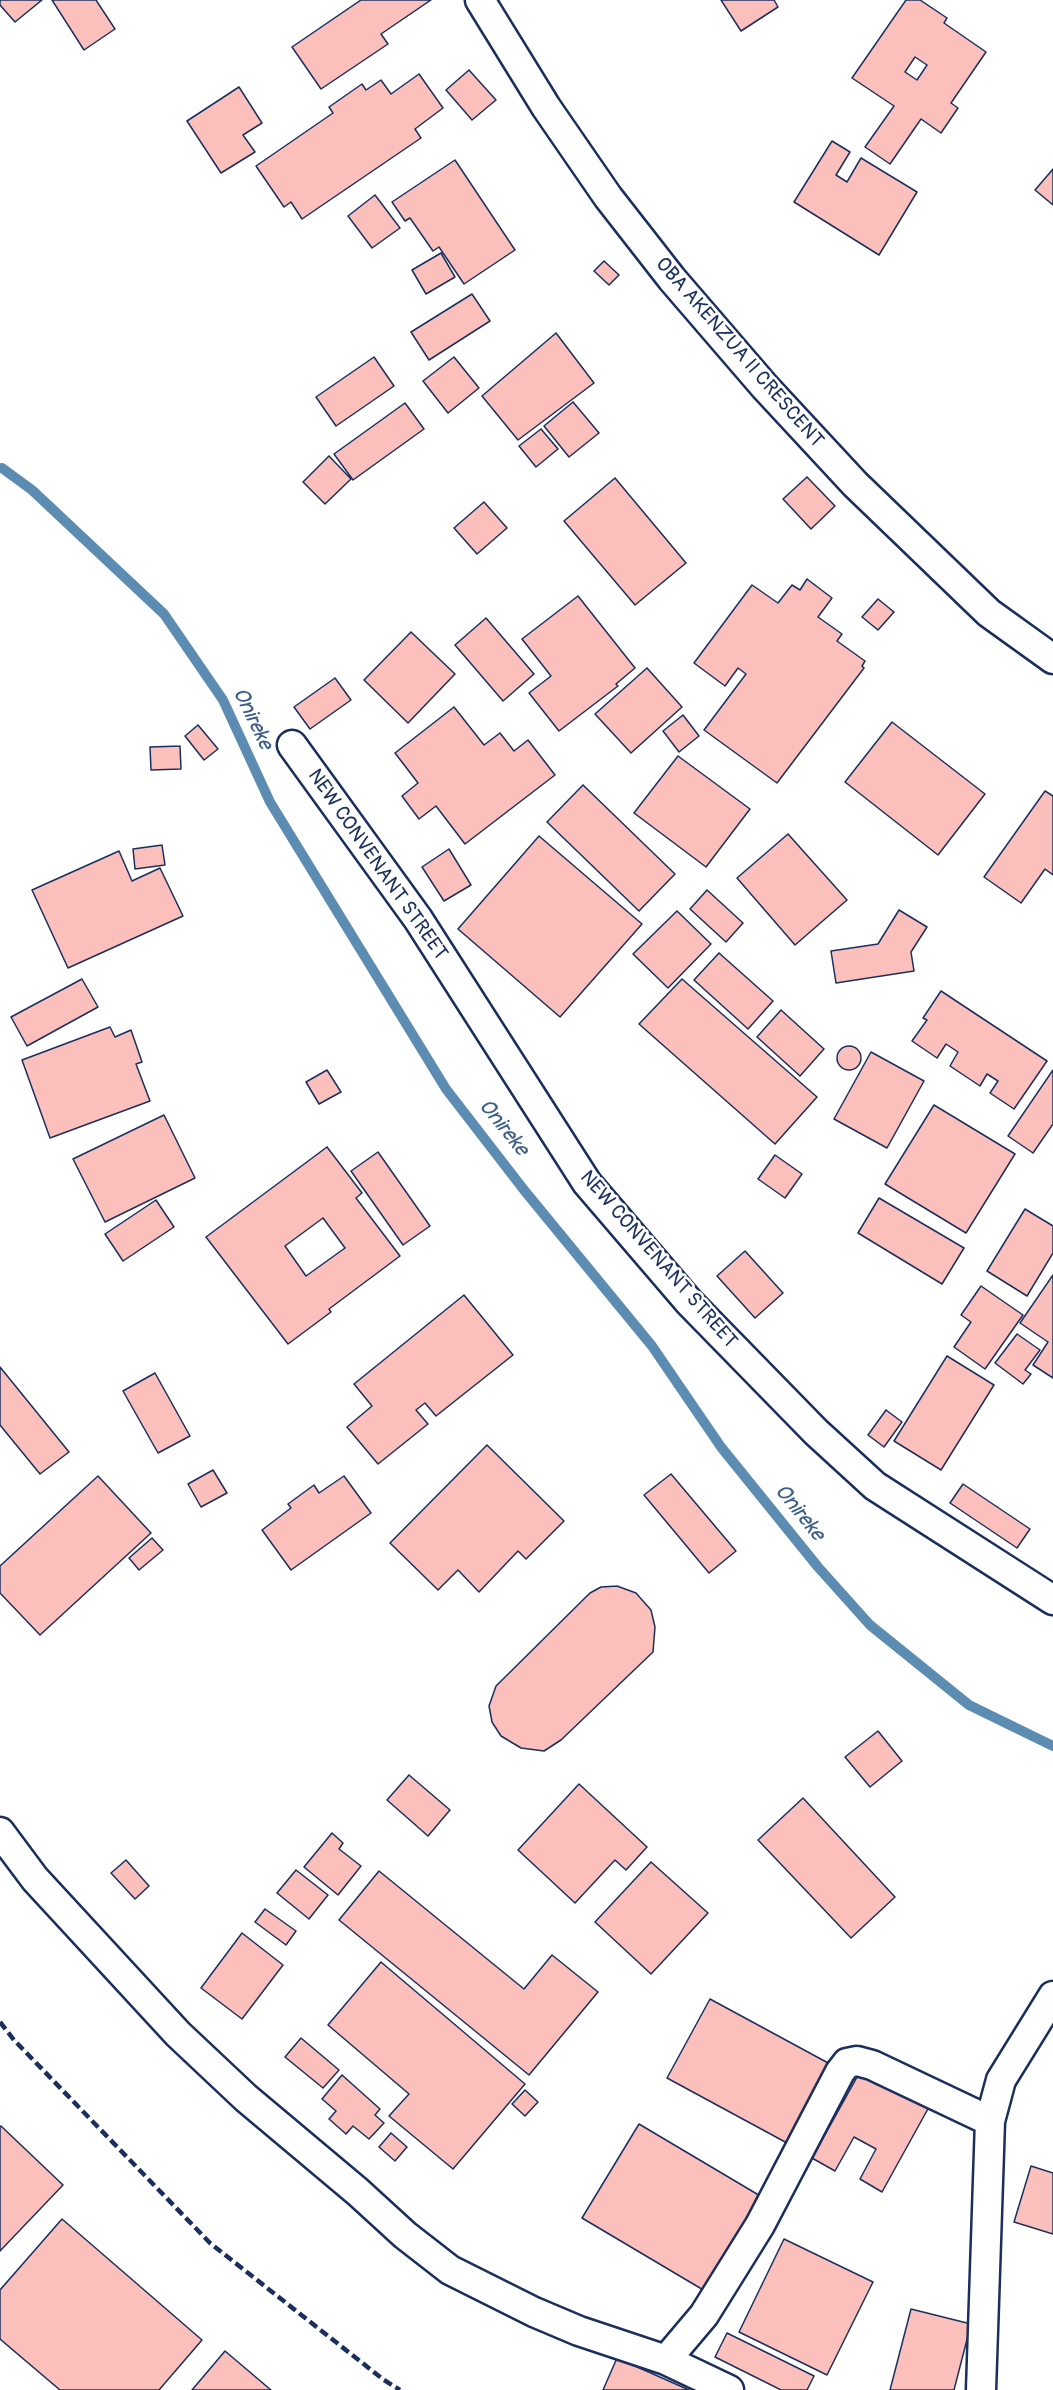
<!DOCTYPE html>
<style>
body{margin:0}
canvas{display:block;background:#fff}
</style>
<canvas width="1053" height="2390"></canvas>
<script>
const ctx = document.querySelector('canvas').getContext('2d');
ctx.lineJoin = 'round';
function shape(rows) {
  const path = new Path2D();
  for (const r of rows) {
    if (r.length === 3) {
      path.moveTo(r[0] + r[2], r[1]);
      path.arc(r[0], r[1], r[2], 0, 2 * Math.PI);
      continue;
    }
    path.moveTo(r[0], r[1]);
    for (let i = 2; i < r.length; i += 2) path.lineTo(r[i], r[i + 1]);
  }
  return path;
}
function trace(path, color, width, dash) {
  ctx.strokeStyle = color;
  ctx.lineWidth = width;
  ctx.lineCap = dash ? 'butt' : 'round';
  ctx.setLineDash(dash || []);
  ctx.stroke(path);
}
function fill(path, color) {
  ctx.fillStyle = color;
  ctx.fill(path, 'evenodd');
}
function write(font, color, halo, rows, align = 'center') {
  ctx.font = font + ' Pangolin,sans-serif';
  ctx.lineWidth = 5;
  ctx.setLineDash([]);
  ctx.textBaseline = 'middle';
  ctx.strokeStyle = halo;
  ctx.fillStyle = color;
  for (const [text, x, y, turn = 0] of rows) {
    ctx.save();
    ctx.translate(x, y);
    ctx.rotate((+turn || 0) * Math.PI / 180);
    ctx.textAlign = isNaN(turn) ? turn : align;
    if (halo) ctx.strokeText(text, 0, 0);
    ctx.fillText(text, 0, 0);
    ctx.restore();
  }
}
const stream = shape([
 [2,468,32,490,164,614,223,700,270,802,446,1089,524,1190,652,1346,721,1447,818,1567,870,1625,969,1705,1053,1746]
]);
const building = shape([
 [0,0,42,0,15,22,0,5,0,0],
 [52,0,96,0,115,29,84,50,52,0],
 [361,0,431,0,381,34,388,44,321,89,292,47,361,0],
 [721,0,774,0,778,7,741,31,721,0],
 [906,0,920,0,947,18,944,23,986,52,951,103,958,108,941,133,921,119,890,164,865,147,894,106,852,78,906,0],
 [915,57,927,65,917,80,905,72,915,57],
 [469,70,496,100,472,120,446,90,469,70],
 [419,74,443,108,415,129,421,138,302,219,291,202,284,207,256,166,333,113,329,107,362,84,366,90,381,80,391,94,419,74],
 [239,87,262,123,243,135,255,152,221,173,187,121,239,87],
 [832,141,850,152,836,175,847,182,861,158,917,192,879,255,794,202,832,141],
 [455,160,515,250,464,284,439,247,433,251,410,218,405,221,392,202,455,160],
 [1053,169,1053,205,1035,190,1053,169],
 [375,195,400,228,372,248,348,216,375,195],
 [441,253,455,277,426,294,412,270,441,253],
 [604,261,619,275,609,285,594,271,604,261],
 [472,294,490,321,429,360,411,332,472,294],
 [556,333,594,383,518,440,482,396,556,333],
 [374,357,394,386,336,426,316,397,374,357],
 [454,357,479,388,448,413,423,381,454,357],
 [573,402,599,433,569,457,544,426,573,402],
 [405,403,424,429,353,480,334,454,405,403],
 [541,429,558,449,536,467,519,446,541,429],
 [329,456,351,479,325,504,303,482,329,456],
 [807,477,835,506,811,529,783,499,807,477],
 [615,478,686,563,635,605,564,521,615,478],
 [484,502,507,528,477,554,454,528,484,502],
 [807,579,832,598,818,617,842,634,837,641,865,661,862,666,864,668,777,783,704,730,746,674,738,668,725,686,694,663,752,585,778,603,792,585,800,590,807,579],
 [578,596,635,668,616,684,618,686,559,731,529,693,551,676,522,639,578,596],
 [878,599,894,612,878,630,862,617,878,599],
 [486,618,534,674,503,701,455,645,486,618],
 [411,632,455,674,408,723,364,680,411,632],
 [647,668,682,707,631,753,595,714,647,668],
 [335,678,351,700,310,729,294,707,335,678],
 [454,707,484,745,500,733,514,751,528,740,555,775,465,844,436,806,419,819,402,796,418,783,395,753,454,707],
 [683,715,699,736,679,752,663,731,683,715],
 [892,722,985,794,938,855,845,782,892,722],
 [198,725,218,749,204,760,185,736,198,725],
 [180,746,181,769,151,770,150,747,180,746],
 [678,756,750,809,706,867,634,813,678,756],
 [583,785,675,874,639,911,547,822,583,785],
 [1045,791,1053,796,1053,875,1045,869,1021,903,984,877,1045,791],
 [788,834,847,900,795,945,737,878,788,834],
 [539,836,642,924,560,1017,458,929,539,836],
 [162,845,165,865,135,869,133,849,162,845],
 [449,849,471,885,444,901,422,867,449,849],
 [119,851,132,881,160,868,183,916,68,968,32,890,119,851],
 [707,890,743,923,726,942,690,909,707,890],
 [899,910,927,927,911,952,914,971,836,983,831,951,878,944,899,910],
 [677,911,711,944,668,988,633,954,677,911],
 [719,953,773,1001,748,1029,694,980,719,953],
 [82,979,98,1007,27,1046,11,1017,82,979],
 [682,979,817,1097,775,1144,639,1024,682,979],
 [941,991,1047,1061,1014,1109,990,1093,998,1081,987,1074,980,1086,950,1066,958,1052,946,1044,937,1058,912,1041,927,1020,923,1018,941,991],
 [781,1010,824,1049,800,1076,757,1037,781,1010],
 [110,1027,115,1037,131,1030,142,1062,136,1064,150,1101,50,1138,22,1060,110,1027],
 [849,1058,12],
 [871,1052,924,1081,887,1148,834,1119,871,1052],
 [327,1070,341,1092,319,1104,306,1082,327,1070],
 [1053,1070,1053,1124,1033,1153,1008,1136,1053,1070],
 [934,1105,1015,1154,966,1233,885,1184,934,1105],
 [164,1115,195,1178,105,1222,73,1159,164,1115],
 [327,1147,362,1193,356,1198,400,1256,329,1309,331,1312,288,1344,206,1237,327,1147],
 [323,1218,345,1248,306,1276,285,1246,323,1218],
 [378,1152,430,1226,403,1245,351,1171,378,1152],
 [775,1155,802,1174,785,1198,758,1179,775,1155],
 [879,1198,964,1248,942,1284,858,1233,879,1198],
 [156,1200,174,1227,123,1261,105,1234,156,1200],
 [1025,1209,1053,1226,1053,1253,1027,1296,987,1271,1025,1209],
 [745,1251,783,1293,755,1318,717,1276,745,1251],
 [1053,1275,1053,1378,1033,1365,1048,1342,1020,1323,1053,1275],
 [981,1286,1023,1315,985,1369,954,1347,971,1322,961,1315,981,1286],
 [464,1295,513,1355,436,1416,425,1403,416,1410,428,1424,378,1464,347,1427,372,1406,354,1384,464,1295],
 [1017,1334,1040,1350,1025,1370,1031,1374,1023,1384,995,1363,1017,1334],
 [947,1356,994,1385,941,1470,894,1441,947,1356],
 [0,1367,69,1452,40,1474,0,1425,0,1367],
 [155,1373,190,1436,158,1453,123,1391,155,1373],
 [886,1410,902,1422,884,1447,868,1435,886,1410],
 [487,1445,564,1521,526,1559,518,1551,479,1592,458,1570,438,1590,390,1543,487,1445],
 [213,1470,227,1493,201,1507,188,1484,213,1470],
 [671,1474,736,1551,709,1573,644,1495,671,1474],
 [98,1476,151,1533,40,1635,0,1593,0,1566,98,1476],
 [344,1476,371,1513,291,1570,262,1530,291,1508,288,1504,314,1485,319,1493,344,1476],
 [963,1484,1030,1529,1017,1548,950,1503,963,1484],
 [152,1538,163,1550,139,1570,129,1558,152,1538],
 [617,1586,636,1593,651,1610,655,1627,653,1652,561,1740,544,1751,521,1748,501,1736,492,1722,489,1706,496,1686,590,1593,601,1587,617,1586],
 [878,1731,902,1761,870,1787,845,1757,878,1731],
 [409,1775,450,1810,428,1836,387,1800,409,1775],
 [579,1784,647,1847,626,1870,615,1860,575,1903,518,1850,579,1784],
 [803,1798,895,1897,851,1938,758,1840,803,1798],
 [332,1833,343,1843,339,1849,361,1866,338,1895,304,1867,332,1833],
 [126,1860,149,1886,135,1899,111,1873,126,1860],
 [651,1862,708,1913,651,1974,595,1922,651,1862],
 [296,1870,328,1895,309,1919,277,1893,296,1870],
 [379,1871,524,1989,552,1955,598,1992,529,2075,339,1920,379,1871],
 [265,1909,296,1931,286,1945,255,1922,265,1909],
 [242,1933,283,1965,242,2019,201,1988,242,1933],
 [381,1962,525,2084,453,2169,389,2116,409,2094,328,2025,381,1962],
 [710,1999,830,2064,787,2143,667,2078,710,1999],
 [301,2038,339,2070,323,2088,285,2057,301,2038],
 [861,2070,929,2107,882,2192,860,2179,876,2149,854,2137,835,2171,812,2158,861,2070],
 [342,2075,380,2109,375,2115,384,2123,369,2139,353,2126,346,2134,329,2119,336,2111,322,2099,342,2075],
 [525,2090,538,2102,525,2116,512,2104,525,2090],
 [639,2124,762,2197,705,2291,582,2218,639,2124],
 [1,2126,63,2185,0,2251,0,2127,1,2126],
 [391,2133,407,2147,395,2161,379,2147,391,2133],
 [1031,2166,1053,2173,1053,2234,1014,2222,1031,2166],
 [62,2219,202,2340,159,2390,60,2390,0,2339,0,2290,62,2219],
 [784,2239,873,2282,827,2375,739,2332,784,2239],
 [911,2309,971,2324,954,2390,890,2390,911,2309],
 [727,2333,814,2376,807,2390,781,2390,715,2357,727,2333],
 [225,2351,271,2390,192,2390,225,2351],
 [617,2358,689,2390,603,2390,617,2358]
]);
const street = shape([
 [480,0,546,107,608,197,672,279,765,387,855,484,989,613,1053,659],
 [292,745,418,919,587,1183,689,1302,816,1432,875,1486,1053,1600],
 [0,1832,35,1879,178,2034,246,2098,358,2192,405,2235,450,2270,534,2312,579,2331,666,2360,729,2390],
 [666,2360,704,2315,760,2225,840,2072,847,2063,857,2061,872,2065,990,2121],
 [981,2390,990,2121,1001,2080,1053,1996]
]);
const rail = shape([
 [0,2022,14,2040,210,2243,384,2380,400,2390]
]);
const streetNames = [
 ["OBA AKENZUA II CRESCENT",739,353,49],
 ["NEW CONVENANT STREET",377,865,55],
 ["NEW CONVENANT STREET",658,1260,49]
];
const waterNames = [
 ["Onireke",252,719,64],
 ["Onireke",503,1128,51],
 ["Onireke",799,1513,51]
];
trace(stream, '#5d8cb2', 10);
fill(building, '#fbbfbc');
trace(building, '#1b2f5e', 1.5);
trace(street, '#1b2f5e', 33);
trace(street, '#fff', 28);
trace(rail, '#1b2f5e', 4.5, [9, 4.5]);
write('20px', '#1b2f5e', '#fff', streetNames);
write('italic 21px', '#3c5e88', '#fff', waterNames);
</script>
